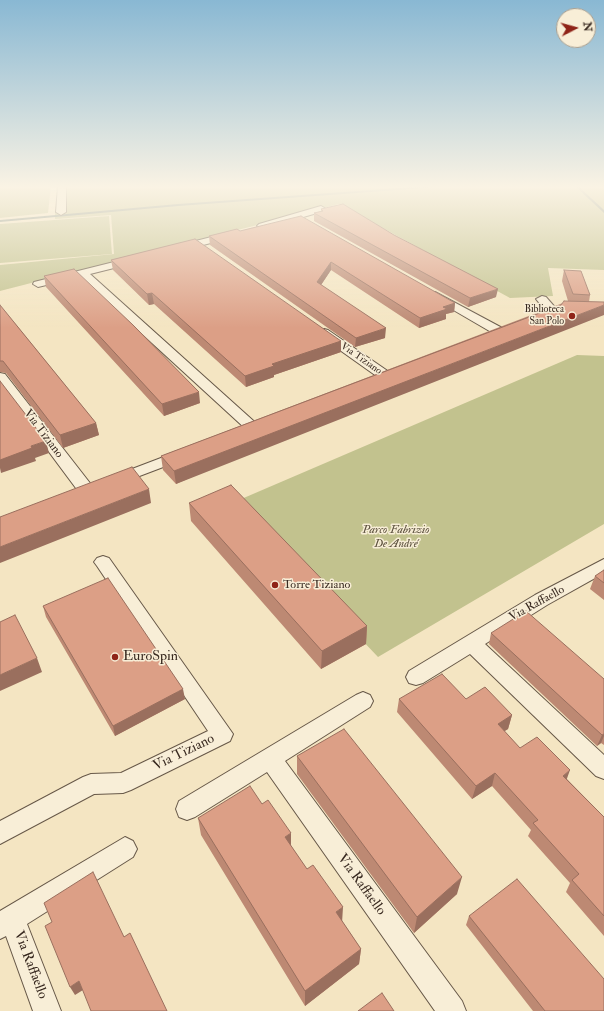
<!DOCTYPE html>
<meta charset="utf-8">
<style>
body{margin:0}
#map{position:relative;width:604px;height:1011px;overflow:hidden;background:#f4e5c2;font-family:"IM FELL Double Pica",serif}
canvas{display:block}
.north{position:absolute;left:556px;top:8px;width:40px;height:40px;box-sizing:border-box;background:#f8eed7;border:1px solid #ab9f8e;border-radius:50%;rotate:84deg;font-size:11px;font-weight:700;line-height:16px;text-align:center;color:#382920}
.north::after{content:'';display:block;margin:auto;width:14px;height:18px;background:#8f2418;clip-path:polygon(50% 0,100% 100%,50% 72%,0 100%)}
</style>
<div id="map">
<canvas width="604" height="1011"></canvas>
<div class="north">N</div>
</div>
<script>
const ctx = document.querySelector('canvas').getContext('2d');
ctx.lineJoin = 'round';
function fill(path, color) {
  ctx.fillStyle = color;
  ctx.fill(path, 'evenodd');
}
function shape(rows) {
  const path = new Path2D();
  for (const r of rows) {
    path.moveTo(r[0], r[1]);
    for (let i = 2; i < r.length; i += 2) path.lineTo(r[i], r[i + 1]);
  }
  return path;
}
function trace(path, color, width, dash) {
  ctx.strokeStyle = color;
  ctx.lineWidth = width;
  ctx.lineCap = dash ? 'butt' : 'round';
  ctx.setLineDash(dash || []);
  ctx.stroke(path);
}
function write(font, color, halo, rows, align = 'center') {
  ctx.font = font + ' "IM FELL Double Pica",serif';
  ctx.lineWidth = 3;
  ctx.setLineDash([]);
  ctx.textBaseline = 'middle';
  ctx.strokeStyle = halo;
  ctx.fillStyle = color;
  for (const [text, x, y, turn = 0] of rows) {
    ctx.save();
    ctx.translate(x, y);
    ctx.rotate((+turn || 0) * Math.PI / 180);
    ctx.textAlign = isNaN(turn) ? turn : align;
    if (halo) ctx.strokeText(text, 0, 0);
    ctx.fillText(text, 0, 0);
    ctx.restore();
  }
}
const green = shape([
 [0,186,51,186,48,213,0,218],
 [67,186,604,186,604,270,548,268,553,296,510,298,339,204,0,291,0,265,114,254,111,215,55,219,55,212,66,211],
 [109,216,112,254,0,263,0,224],
 [577,355,604,356,604,524,378,657,232,503]
]);
const stream = shape([
 [426,186,440,186,439,187,178,206,0,222,0,220,178,204,426,186],
 [575,186,578,186,604,210,604,213,575,186]
]);
const minor = shape([
 [58,186,66,186,66,212,61,215,56,212,58,186],
 [321,206,326,209,324,211,262,229,257,226,259,224,321,206],
 [231,232,236,235,234,237,180,251,175,248,176,246,231,232],
 [126,259,131,262,130,264,90,274,258,425,260,428,258,431,248,431,80,277,38,287,33,284,34,282,126,259],
 [435,292,506,330,508,333,506,336,498,336,431,297,429,295,435,292],
 [542,296,546,297,560,313,558,315,538,323,534,321,532,319,534,317,547,312,536,299,542,296],
 [324,329,328,330,392,374,394,377,392,380,382,380,320,336,318,333,324,329],
 [0,373,5,374,93,487,95,491,93,495,87,496,81,495,0,386,0,373],
 [182,450,187,452,189,455,187,458,121,483,116,485,111,483,108,480,111,477,182,450],
 [103,556,109,558,233,734,230,741,131,790,123,793,94,794,0,844,0,821,83,777,91,774,121,773,208,731,97,566,94,562,97,558,103,556],
 [604,559,604,573,547,605,485,644,604,755,604,779,596,776,470,654,423,683,416,685,409,683,406,677,409,671,535,595,604,559],
 [363,692,370,695,373,701,370,707,285,761,462,1001,466,1011,435,1011,267,772,195,817,187,820,179,817,176,809,179,801,356,695,363,692],
 [125,837,133,841,137,849,133,857,27,924,61,1011,33,1011,6,936,0,939,0,911,125,837]
]);
const wall = shape([
 [321,209,496,297,468,307,314,221,314,213,321,211],
 [240,231,455,303,454,312,446,314,446,319,419,328,331,270,321,285,385,338,355,347,210,245,209,236],
 [111,260,341,341,341,352,274,375,274,377,246,387,154,304,149,305,113,270],
 [564,270,590,295,589,302,176,484,163,470,161,456,568,301,562,281],
 [44,276,200,403,164,416,46,287],
 [0,305,96,423,99,435,63,448,6,373,0,372],
 [189,503,367,626,366,644,321,669,191,521],
 [604,570,604,600,590,589,595,576],
 [43,606,185,699,115,736,46,617],
 [491,633,604,679,604,745,601,743,597,746,489,644],
 [399,699,466,699,512,715,508,729,504,731,520,748,567,779,604,817,604,936,566,892,570,883,528,836,531,830,492,786,472,799,397,712],
 [297,756,457,894,414,933,297,774],
 [198,818,291,846,361,949,359,964,305,1006,201,835],
 [469,916,604,1011,533,1011,466,925]
]);
const shadedWall = shape([
 [331,262,331,270,317,291,317,282],
 [498,289,496,297,468,307,470,298],
 [152,293,154,304,149,305,147,294],
 [455,303,454,312,446,314,446,319,419,328,420,318,443,307],
 [604,305,604,315,176,484,174,471],
 [386,328,385,338,355,347,356,338],
 [341,341,341,352,274,375,274,377,246,387,245,376,272,364],
 [199,392,200,403,164,416,162,404],
 [96,423,99,435,63,448,60,435],
 [46,441,49,453,35,458,36,461,1,473,0,468,0,460,31,446],
 [149,489,151,503,0,563,0,547],
 [367,626,366,644,321,669,322,651],
 [37,658,42,672,0,691,0,675],
 [183,689,185,699,115,736,113,726],
 [512,715,508,729,494,738,498,724],
 [604,734,604,736,601,743,597,746,602,735],
 [570,770,565,784,563,776],
 [495,773,492,786,472,799,476,786],
 [291,833,291,850,285,837],
 [462,877,457,894,414,933,417,917],
 [343,907,342,923,336,912],
 [361,949,359,964,305,1006,305,991],
 [79,981,83,990,75,995,70,987]
]);
const building = shape([
 [343,204,394,235,498,289,470,298,314,213,323,211,321,209,343,204],
 [301,216,455,303,443,307,447,309,420,318,331,262,317,282,386,328,356,338,209,236,237,229,240,231,301,216],
 [195,239,341,341,272,364,274,366,245,376,152,293,147,294,111,260,195,239],
 [74,269,133,325,199,392,162,404,44,276,74,269],
 [564,270,581,271,590,295,573,294,564,270],
 [564,301,604,302,604,305,174,471,161,456,561,305,564,301],
 [0,305,96,423,60,435,3,361,0,361,0,305],
 [0,381,46,441,31,446,32,448,0,460,0,381],
 [132,467,149,489,0,547,0,517,132,467],
 [231,485,367,626,322,651,189,503,231,485],
 [604,570,604,583,595,576,604,570],
 [108,578,183,689,113,726,43,606,108,578],
 [526,611,604,679,604,734,602,735,491,633,526,611],
 [15,615,37,658,0,675,0,622,15,615],
 [442,674,466,699,485,687,512,715,498,724,520,748,537,737,570,770,563,776,604,817,604,916,572,880,579,874,533,823,538,820,495,773,476,786,399,699,442,674],
 [344,729,462,877,417,917,297,756,344,729],
 [250,786,262,804,268,800,291,833,285,837,307,869,313,865,343,907,336,912,361,949,305,991,198,818,250,786],
 [93,872,124,937,130,933,167,1011,91,1011,79,981,70,987,45,926,52,922,44,903,93,872],
 [517,879,604,979,604,1011,545,1011,469,916,517,879],
 [382,993,394,1011,358,1011,382,993]
]);
const markers = [
 [572,316,4,"#8f2418"],
 [275,585,4,"#8f2418"],
 [115,657,4,"#8f2418"]
];
const farPoinames = [
 ["Biblioteca",564,310],
 ["San Polo",564,322]
];
const farStreetnames = [
 ["Via Tiziano",361,359,35]
];
const streetNames = [
 ["Via Tiziano",43,434,53],
 ["Via Raffaello",537,604,-29]
];
const parkNames = [
 ["Parco Fabrizio",396,530],
 ["De André",396,544]
];
const poiNames = [
 ["Torre Tiziano",283,585]
];
const nearPoinames = [
 ["EuroSpin",123,657]
];
const nearStreetnames = [
 ["Via Tiziano",184,753,-26],
 ["Via Raffaello",361,885,54],
 ["Via Raffaello",30,965,69]
];
fill(green, '#c2c28e');
fill(stream, '#748379');
trace(minor, '#675848', 2);
fill(minor, '#f8eed7');
fill(wall, '#bd8973');
fill(shadedWall, '#9a6f5e');
fill(building, '#dc9f86');
trace(building, '#9a6f5e', 1);
const sky = ctx.createLinearGradient(0, 0, 0, 328);
sky.addColorStop(0, '#89b8d3');
sky.addColorStop(0.57, '#faf3e4');
sky.addColorStop(1, '#faf3e400');
ctx.fillStyle = sky;
ctx.fillRect(0, 0, 604, 328);
for (const [x, y, r, color] of markers) {
  const dot = new Path2D();
  dot.arc(x, y, r, 0, 2 * Math.PI);
  ctx.fillStyle = color;
  ctx.fill(dot);
  trace(dot, '#f8eed7', 1.5);
}
write('10px', '#382920', '#f8eed7', farPoinames, 'right');
write('10px', '#382920', '#f8eed7', farStreetnames);
write('12px', '#382920', '#f8eed7', streetNames);
write('italic 12px', '#5a4f3c', '#f8eed7', parkNames);
write('12px', '#382920', '#f8eed7', poiNames, 'left');
write('14px', '#382920', '#f8eed7', nearPoinames, 'left');
write('14px', '#382920', '#f8eed7', nearStreetnames);
</script>
